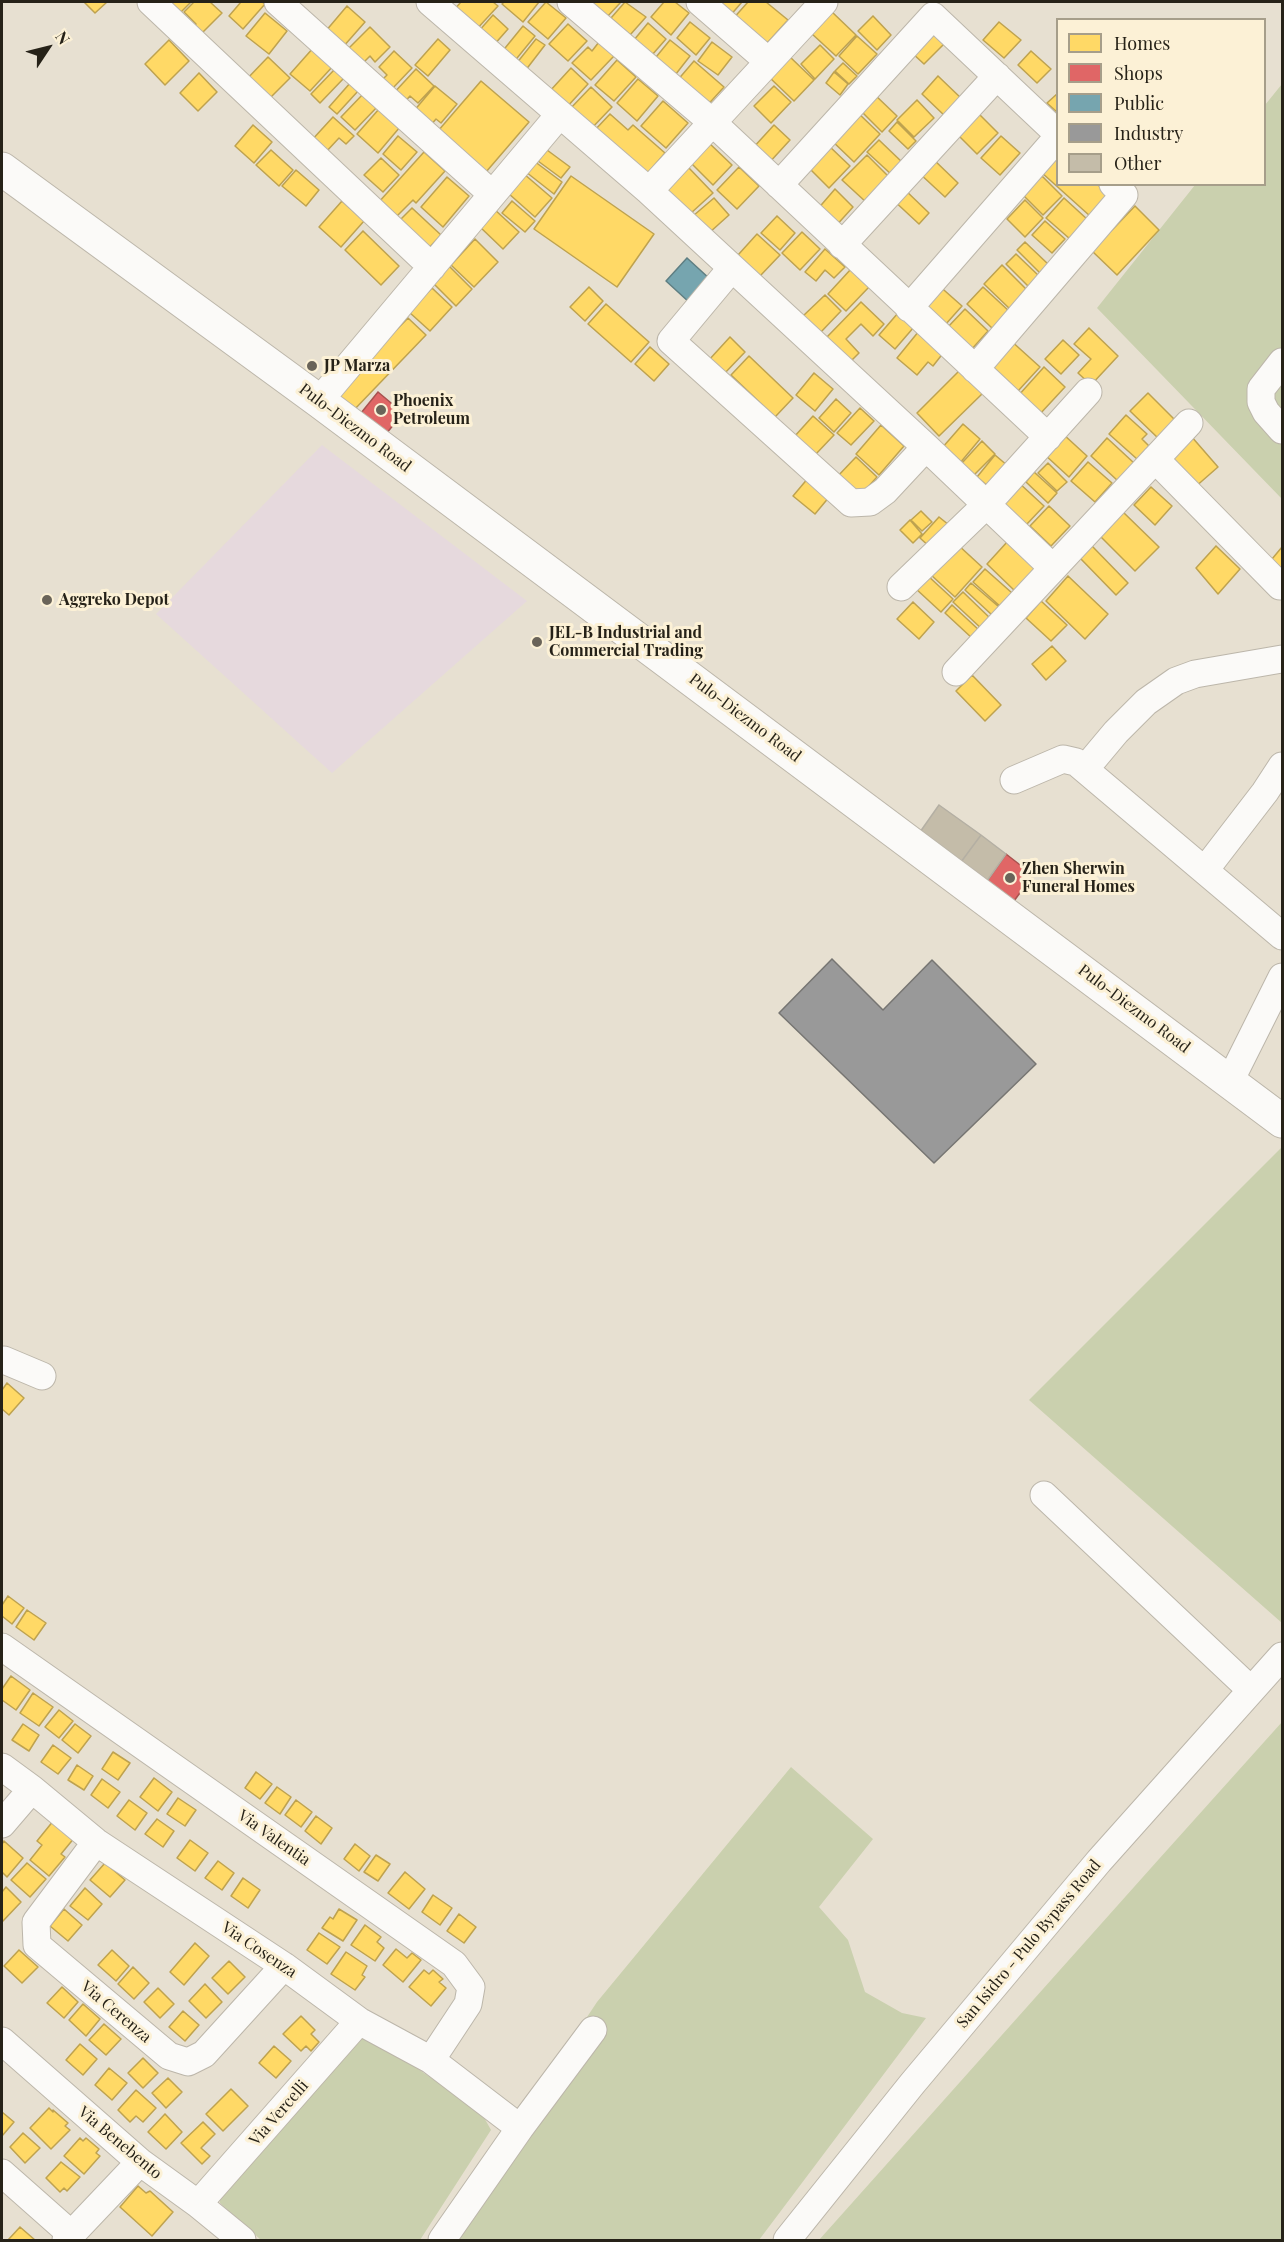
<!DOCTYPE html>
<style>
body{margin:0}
#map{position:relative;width:1284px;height:2242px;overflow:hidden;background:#e7e0d1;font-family:"Playfair Display",serif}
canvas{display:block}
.frame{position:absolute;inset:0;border:3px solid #262218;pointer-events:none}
.legend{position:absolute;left:1056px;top:18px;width:210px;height:168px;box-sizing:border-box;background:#fcf1d6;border:2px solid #a69e8a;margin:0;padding:8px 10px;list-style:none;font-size:18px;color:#262218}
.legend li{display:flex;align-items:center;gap:12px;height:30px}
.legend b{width:30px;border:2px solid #a69e8a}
.north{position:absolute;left:18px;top:18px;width:60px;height:60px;-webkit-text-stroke:4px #fcf1d6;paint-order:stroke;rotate:55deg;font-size:16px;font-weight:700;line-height:24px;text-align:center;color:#262218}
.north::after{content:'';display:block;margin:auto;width:21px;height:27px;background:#262218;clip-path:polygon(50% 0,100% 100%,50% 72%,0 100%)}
</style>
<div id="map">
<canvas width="1284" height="2242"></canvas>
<div class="frame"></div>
<ul class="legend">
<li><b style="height:16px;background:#ffd966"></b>Homes</li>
<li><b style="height:16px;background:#e06666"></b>Shops</li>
<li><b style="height:16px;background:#76a5af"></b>Public</li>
<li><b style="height:16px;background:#999"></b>Industry</li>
<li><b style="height:16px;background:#c4bca9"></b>Other</li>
</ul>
<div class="north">N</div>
</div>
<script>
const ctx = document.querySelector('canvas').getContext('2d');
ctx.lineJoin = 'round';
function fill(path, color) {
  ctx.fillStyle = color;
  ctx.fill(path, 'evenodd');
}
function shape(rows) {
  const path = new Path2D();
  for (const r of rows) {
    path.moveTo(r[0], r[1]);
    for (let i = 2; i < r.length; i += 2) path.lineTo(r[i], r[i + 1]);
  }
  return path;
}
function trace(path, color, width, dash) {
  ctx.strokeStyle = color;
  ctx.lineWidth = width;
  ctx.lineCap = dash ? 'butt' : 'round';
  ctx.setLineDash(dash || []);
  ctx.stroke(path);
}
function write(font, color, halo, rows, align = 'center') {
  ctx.font = font + ' "Playfair Display",serif';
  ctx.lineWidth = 6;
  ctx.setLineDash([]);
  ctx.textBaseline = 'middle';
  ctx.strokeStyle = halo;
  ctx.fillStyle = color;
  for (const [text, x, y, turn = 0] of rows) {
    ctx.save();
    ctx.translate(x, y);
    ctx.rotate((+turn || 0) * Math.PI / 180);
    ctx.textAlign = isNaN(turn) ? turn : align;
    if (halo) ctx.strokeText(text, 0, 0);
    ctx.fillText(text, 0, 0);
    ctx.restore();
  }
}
const industrial = shape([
 [322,445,527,601,332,773,156,614]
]);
const green = shape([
 [1282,84,1282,499,1097,308,1195,185,1264,184,1265,105],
 [1282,1147,1282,1623,1029,1400],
 [1282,1722,1282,2240,819,2240,1159,1859],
 [791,1767,873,1839,819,1907,848,1940,865,1992,902,2013,926,2018,759,2240,439,2240,597,2002],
 [361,2030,481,2112,491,2130,420,2240,261,2240,220,2203,220,2190]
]);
const homes = shape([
 [84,2,107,2,95,13,84,2],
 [162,2,191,2,177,16,162,2],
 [194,2,210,2,222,13,199,36,192,29,196,24,184,12,194,2],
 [241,2,262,2,265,4,243,29,229,16,241,2],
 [461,2,493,2,498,6,475,31,453,11,461,2],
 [504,2,539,2,523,22,502,4,504,2],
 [546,2,566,18,548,39,528,22,546,2],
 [589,2,621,2,607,17,589,2],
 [625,2,646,17,630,35,611,18,625,2],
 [664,2,675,2,689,13,671,35,651,17,664,2],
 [711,2,742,2,729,17,711,2],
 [748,2,766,2,788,20,769,41,763,45,731,21,748,2],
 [347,6,365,22,343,47,325,32,347,6],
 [831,11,856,35,836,56,811,33,831,11],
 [265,13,287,31,269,54,246,36,265,13],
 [493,15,508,29,493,46,478,32,493,15],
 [873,16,891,35,877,50,858,31,873,16],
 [690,22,710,38,696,55,677,38,690,22],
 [999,22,1021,40,1004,58,983,40,999,22],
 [648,23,666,39,652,55,634,40,648,23],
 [568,24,587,41,568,61,549,44,568,24],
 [523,26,535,36,513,63,501,53,523,26],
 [370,27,390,47,375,62,370,56,361,65,346,51,370,27],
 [931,32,944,44,924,64,911,52,931,32],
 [857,36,877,54,858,74,839,56,857,36],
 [438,39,450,50,428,76,415,65,438,39],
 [536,39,545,45,525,71,516,64,536,39],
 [169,40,189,61,165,85,145,64,169,40],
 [670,40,690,56,672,79,652,62,670,40],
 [599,42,614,56,591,80,572,63,588,47,592,51,599,42],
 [712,42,732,57,718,75,698,61,712,42],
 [820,45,834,59,815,79,801,64,820,45],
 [314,47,334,65,310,91,290,74,314,47],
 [394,51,412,68,391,90,382,80,387,75,379,67,394,51],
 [1031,51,1051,69,1037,83,1018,65,1031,51],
 [789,56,814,80,794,101,769,77,789,56],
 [268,57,290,78,266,102,244,82,268,57],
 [617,60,636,77,614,101,595,85,617,60],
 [694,61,724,87,704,109,676,82,694,61],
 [843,63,857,76,849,84,835,71,843,63],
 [571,68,588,84,566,108,549,92,571,68],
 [335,69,344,78,320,103,311,94,335,69],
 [416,69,434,86,418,103,410,96,402,105,392,95,416,69],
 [834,72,848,84,840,95,826,83,834,72],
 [199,73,217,92,198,111,180,93,199,73],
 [938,76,963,100,947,118,922,94,938,76],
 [638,79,658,96,637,121,617,103,638,79],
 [481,81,529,122,486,172,438,131,481,81],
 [351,82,359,90,337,114,329,107,351,82],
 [435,86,457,104,441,123,436,119,430,126,413,112,435,86],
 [774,86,791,102,771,123,754,106,774,86],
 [591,87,612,107,589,131,568,111,591,87],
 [365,92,379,105,355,130,341,117,365,92],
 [1058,93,1058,113,1047,103,1058,93],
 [874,94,897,116,882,132,859,109,874,94],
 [917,100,934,118,914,137,897,120,917,100],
 [663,101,688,123,666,148,641,126,663,101],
 [379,109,400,127,378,153,357,134,379,109],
 [856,111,880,134,854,162,829,138,856,111],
 [976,111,998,133,977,154,955,132,976,111],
 [610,114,628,130,633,125,665,153,645,176,594,131,610,114],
 [333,117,354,136,346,144,339,138,325,153,311,141,333,117],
 [897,122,916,141,908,149,889,131,897,122],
 [253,125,272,142,254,163,235,146,253,125],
 [774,125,790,140,768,164,752,149,774,125],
 [398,136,417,152,401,170,383,154,398,136],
 [1001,136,1020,153,1000,175,981,158,1001,136],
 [879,140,903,163,892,175,867,152,879,140],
 [708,142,732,165,713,185,689,161,708,142],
 [828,145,850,166,829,188,807,166,828,145],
 [271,150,293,170,279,186,256,165,271,150],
 [547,150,570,167,561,178,538,161,547,150],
 [424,152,445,171,416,203,413,200,394,219,378,203,424,152],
 [1058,154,1058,184,1097,184,1109,195,1090,216,1041,172,1058,154],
 [867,155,891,179,867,203,842,180,867,155],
 [381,158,399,175,383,192,364,175,381,158],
 [932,158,958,183,945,197,918,172,932,158],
 [534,161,562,182,554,194,526,172,534,161],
 [688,167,713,193,690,214,665,188,688,167],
 [739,167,759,186,737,209,717,190,739,167],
 [296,170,319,190,306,206,282,186,296,170],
 [524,174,552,198,535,217,508,193,524,174],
 [571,176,654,234,617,287,534,229,571,176],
 [1042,176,1062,196,1043,215,1023,195,1042,176],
 [447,177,469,196,443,227,421,207,447,177],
 [902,187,929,213,919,224,891,198,902,187],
 [835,189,853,207,834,228,816,211,835,189],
 [714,198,729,215,709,233,693,216,714,198],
 [1064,198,1088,220,1070,239,1046,218,1064,198],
 [1025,200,1043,218,1025,237,1007,219,1025,200],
 [342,201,364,221,341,247,319,227,342,201],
 [512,201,535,221,525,232,502,213,512,201],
 [1135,206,1159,230,1117,275,1092,251,1135,206],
 [412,208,441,235,426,251,397,223,412,208],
 [494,209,519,232,503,249,479,226,494,209],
 [777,216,795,233,780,250,761,233,777,216],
 [1045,221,1065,239,1052,253,1032,235,1045,221],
 [363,231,399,266,381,285,345,250,363,231],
 [802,232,820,249,800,270,782,253,802,232],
 [757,234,780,255,760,276,738,255,757,234],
 [475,239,498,262,474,287,451,265,475,239],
 [1025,242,1049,265,1041,274,1017,250,1025,242],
 [825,249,845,267,834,278,825,270,816,281,805,272,825,249],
 [1016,254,1039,276,1029,287,1006,264,1016,254],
 [448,265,472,289,456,306,432,282,448,265],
 [1002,265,1029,292,1011,310,984,284,1002,265],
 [851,269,869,287,846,311,828,294,851,269],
 [936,283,962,306,945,325,919,302,936,283],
 [589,287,603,301,585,321,570,307,589,287],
 [983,287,1010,312,993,329,967,304,983,287],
 [432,288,452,307,430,331,409,312,432,288],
 [825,295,841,311,820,333,803,316,825,295],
 [861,302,884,324,873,336,861,324,846,339,859,353,851,361,826,338,861,302],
 [606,304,649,342,631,362,588,324,606,304],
 [965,309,988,331,971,350,947,328,965,309],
 [898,313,914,327,895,349,879,335,898,313],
 [408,318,426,335,352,412,334,394,408,318],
 [1089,328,1118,356,1091,385,1078,373,1091,359,1074,344,1089,328],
 [919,331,944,352,933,366,928,362,917,375,897,358,919,331],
 [730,337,745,352,723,375,708,361,730,337],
 [1009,339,1040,367,1018,391,988,362,1009,339],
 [1063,340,1079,355,1061,374,1045,359,1063,340],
 [650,347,669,364,654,381,635,364,650,347],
 [749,356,793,398,775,417,731,375,749,356],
 [1044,367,1065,387,1039,415,1018,396,1044,367],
 [961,369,983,393,939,436,917,413,961,369],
 [814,373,833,389,815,411,796,395,814,373],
 [1148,393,1177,422,1160,440,1130,411,1148,393],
 [836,399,851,413,834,432,819,418,836,399],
 [860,408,874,421,851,445,837,433,860,408],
 [1126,415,1147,434,1142,439,1149,446,1137,459,1109,434,1126,415],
 [813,416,834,435,815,455,794,437,813,416],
 [963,424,980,439,960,463,942,448,963,424],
 [881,425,904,446,879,475,856,454,881,425],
 [1063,434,1087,456,1069,477,1044,454,1063,434],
 [1191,436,1218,467,1194,488,1167,458,1191,436],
 [1107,438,1134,463,1118,481,1091,456,1107,438],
 [982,441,995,454,974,475,962,463,982,441],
 [995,455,1008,466,990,488,977,477,995,455],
 [856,457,877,477,858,498,836,478,856,457],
 [1088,462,1112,483,1095,502,1071,481,1088,462],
 [1048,463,1067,482,1057,491,1038,473,1048,463],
 [1034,472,1057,493,1048,503,1026,482,1034,472],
 [809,477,830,496,815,514,793,496,809,477],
 [1018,482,1044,506,1026,525,1000,501,1018,482],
 [1151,487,1172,506,1155,525,1134,505,1151,487],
 [1049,506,1070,526,1051,546,1030,526,1049,506],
 [921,511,932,522,922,531,911,520,921,511],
 [1123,512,1159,547,1135,571,1100,536,1123,512],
 [939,517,949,525,931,548,920,538,939,517],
 [910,520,922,534,913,543,900,530,910,520],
 [1008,541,1037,569,1016,592,987,564,1008,541],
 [957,544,982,567,955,597,930,574,957,544],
 [1092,546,1128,583,1116,595,1080,558,1092,546],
 [1216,546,1240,569,1218,594,1196,568,1216,546],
 [1282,547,1282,569,1272,559,1282,547],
 [985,569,1012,593,1001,607,973,582,985,569],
 [927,575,953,599,941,612,915,588,927,575],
 [1068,576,1108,614,1085,639,1046,601,1068,576],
 [971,583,999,607,992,615,965,590,971,583],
 [963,592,992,620,983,630,953,602,963,592],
 [1041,601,1067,625,1051,641,1026,618,1041,601],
 [913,602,934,622,919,639,897,619,913,602],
 [952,605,980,631,973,639,945,613,952,605],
 [1052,646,1066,661,1046,680,1032,664,1052,646],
 [972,675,1001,705,985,721,956,691,972,675],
 [7,1383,24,1398,9,1415,2,1409,2,1390,7,1383],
 [8,1596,24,1608,12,1624,2,1616,2,1605,8,1596],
 [27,1610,46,1623,34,1640,16,1627,27,1610],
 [11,1676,30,1690,16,1710,2,1700,2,1689,11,1676],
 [33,1693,53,1707,39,1726,20,1713,33,1693],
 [59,1710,73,1721,59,1738,45,1727,59,1710],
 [23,1724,39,1735,29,1751,12,1740,23,1724],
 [75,1724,91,1736,78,1753,62,1740,75,1724],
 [53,1745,71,1758,58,1774,41,1762,53,1745],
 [113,1752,130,1763,118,1780,102,1769,113,1752],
 [77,1765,93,1776,84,1790,68,1780,77,1765],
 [256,1772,272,1784,260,1799,245,1788,256,1772],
 [154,1778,172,1792,158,1811,140,1797,154,1778],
 [102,1779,120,1792,108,1808,91,1795,102,1779],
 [277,1787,291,1797,280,1814,265,1803,277,1787],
 [178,1798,196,1810,185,1826,167,1814,178,1798],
 [129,1800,147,1813,135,1830,117,1816,129,1800],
 [296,1800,312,1812,301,1827,285,1815,296,1800],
 [316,1816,332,1828,321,1844,305,1831,316,1816],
 [157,1819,174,1831,163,1847,145,1834,157,1819],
 [54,1820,75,1837,61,1854,65,1857,49,1876,30,1860,42,1845,37,1841,54,1820],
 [190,1840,208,1853,195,1871,177,1858,190,1840],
 [4,1841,23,1858,7,1877,2,1872,2,1844,4,1841],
 [355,1844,370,1856,359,1871,344,1859,355,1844],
 [376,1855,390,1864,378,1881,364,1872,376,1855],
 [218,1861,234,1873,222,1890,205,1878,218,1861],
 [27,1863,46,1879,30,1897,11,1880,27,1863],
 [105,1863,125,1880,110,1897,90,1880,105,1863],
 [405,1872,425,1889,409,1909,388,1893,405,1872],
 [243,1878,260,1890,248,1908,231,1896,243,1878],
 [6,1887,21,1902,3,1921,2,1919,2,1892,6,1887],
 [85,1888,102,1904,88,1920,70,1906,85,1888],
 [433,1895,452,1908,440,1925,422,1912,433,1895],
 [64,1909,82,1925,68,1941,50,1926,64,1909],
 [339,1909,357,1920,343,1941,322,1928,330,1917,333,1919,339,1909],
 [459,1914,476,1927,464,1943,447,1931,459,1914],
 [365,1925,381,1937,377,1942,384,1948,375,1961,351,1945,365,1925],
 [319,1933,340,1947,327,1964,307,1950,319,1933],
 [195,1943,209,1956,184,1985,170,1972,195,1943],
 [396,1949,407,1958,412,1953,421,1960,403,1982,383,1965,396,1949],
 [19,1950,38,1967,22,1983,4,1966,19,1950],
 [112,1950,129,1966,116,1981,98,1965,112,1950],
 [346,1952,367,1966,362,1975,365,1977,355,1990,331,1974,346,1952],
 [229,1961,245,1977,228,1994,212,1978,229,1961],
 [133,1967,149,1983,134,1999,118,1984,133,1967],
 [424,1970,429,1974,433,1970,443,1979,439,1982,446,1988,431,2006,409,1987,424,1970],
 [205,1984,222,2002,206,2018,189,2001,205,1984],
 [62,1987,78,2002,64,2018,47,2003,62,1987],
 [158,1988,174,2004,160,2018,144,2002,158,1988],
 [83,2004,100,2019,86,2036,69,2020,83,2004],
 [183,2011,199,2025,185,2041,169,2027,183,2011],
 [301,2016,315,2030,311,2034,319,2042,311,2051,306,2046,301,2051,283,2034,301,2016],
 [104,2024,121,2039,106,2055,89,2040,104,2024],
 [80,2044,97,2059,83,2075,66,2060,80,2044],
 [274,2046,291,2061,276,2078,259,2063,274,2046],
 [143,2058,158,2073,143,2088,128,2073,143,2058],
 [109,2068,127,2083,112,2100,95,2085,109,2068],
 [168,2078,182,2092,166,2108,152,2093,168,2078],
 [231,2089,248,2106,223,2131,206,2114,231,2089],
 [136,2090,156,2108,143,2122,136,2116,130,2122,118,2110,136,2090],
 [49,2108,53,2112,53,2110,68,2123,65,2126,70,2130,51,2149,30,2128,49,2108],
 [2,2112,14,2122,2,2136,2,2112],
 [165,2114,182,2132,166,2149,148,2132,165,2114],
 [203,2122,215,2134,201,2148,210,2156,202,2164,181,2143,203,2122],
 [23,2133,40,2148,25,2163,10,2147,23,2133],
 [80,2138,83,2141,86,2138,99,2149,96,2153,100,2156,84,2174,64,2156,80,2138],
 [61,2162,80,2177,67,2191,64,2188,60,2192,46,2178,61,2162],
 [138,2186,146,2193,150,2191,173,2212,152,2236,120,2207,138,2186],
 [20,2227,35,2240,8,2240,20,2227]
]);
const shops = shape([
 [378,392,403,413,386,434,361,413,378,392],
 [1006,854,1033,875,1014,901,987,881,1006,854]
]);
const public = shape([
 [687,258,711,280,690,303,666,281,687,258]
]);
const industry = shape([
 [832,959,883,1010,932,960,1036,1064,934,1163,779,1013,832,959]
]);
const building = shape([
 [939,805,981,835,961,862,920,832,939,805],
 [981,835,1006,854,987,881,961,862,981,835]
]);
const minor = shape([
 [151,2,432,267],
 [278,2,492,194],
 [430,2,649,191,926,447,1053,568],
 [571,2,712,122,1048,437],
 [700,2,768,61],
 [779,185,933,16,1058,134],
 [649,191,824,2],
 [842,245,997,76],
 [731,269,671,341,851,503,870,502,885,491,926,447],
 [909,308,1058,137],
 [1282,362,1261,389,1261,402,1266,412,1282,430],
 [975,369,1124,195,1113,184],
 [319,401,560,114],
 [1155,459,1280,586],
 [901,587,986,505,1088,392],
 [956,672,1189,423],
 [1085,769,1116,732,1146,702,1176,681,1195,674,1282,659],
 [1014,780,1063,759,1076,762,1282,936],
 [1205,870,1265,792,1282,766],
 [1230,1081,1282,977],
 [2,1361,4,1360,42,1376],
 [1044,1495,1251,1690],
 [2,1647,454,1964,471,1987,468,2004,431,2060],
 [2,1767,32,1789,96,1842,284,1966,359,2021,431,2060,520,2128],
 [2,1824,32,1789],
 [96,1842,36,1922,37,1945,169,2056,188,2062,204,2054,284,1966],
 [2,2041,140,2162,198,2204,242,2240],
 [2,2173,71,2234],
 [198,2204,359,2021],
 [66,2240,140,2162],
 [442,2240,520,2128,593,2030],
 [787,2240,912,2084,1099,1861,1282,1656]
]);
const major = shape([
 [2,169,319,401,1282,1121]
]);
const markers = [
 [312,366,6,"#6a6459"],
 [381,410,6,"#6a6459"],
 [47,600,6,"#6a6459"],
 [537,642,6,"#6a6459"],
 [1010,878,6,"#6a6459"]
];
const poiNames = [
 ["JP Marza",324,366],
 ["Phoenix",393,401],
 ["Petroleum",393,419],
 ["Aggreko Depot",59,600],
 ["JEL-B Industrial and",549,633],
 ["Commercial Trading",549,651],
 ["Zhen Sherwin",1022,869],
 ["Funeral Homes",1022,887]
];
const streetNames = [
 ["Pulo-Diezmo Road",355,428,37],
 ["Pulo-Diezmo Road",745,718,37],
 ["Pulo-Diezmo Road",1134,1009,37],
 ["Via Valentia",274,1838,35],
 ["San Isidro - Pulo Bypass Road",1029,1944,-50],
 ["Via Cosenza",259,1950,34],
 ["Via Cerenza",116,2012,40],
 ["Via Vercelli",279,2113,-49],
 ["Via Benebento",120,2143,40]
];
fill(industrial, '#e6d9dd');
fill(green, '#cad0ae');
fill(homes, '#ffd966');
trace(homes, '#bea24f', 1.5);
fill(shops, '#e06666');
trace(shops, '#a8524f', 1.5);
fill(public, '#76a5af');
trace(public, '#5e7e82', 1.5);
fill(industry, '#999');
trace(industry, '#767572', 1.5);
fill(building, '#c4bca9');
trace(building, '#b4afa3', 1.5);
trace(minor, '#bcb6aa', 29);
trace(major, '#bcb6aa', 35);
trace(minor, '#fbfaf8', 27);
trace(major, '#fbfaf8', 33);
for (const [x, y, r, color] of markers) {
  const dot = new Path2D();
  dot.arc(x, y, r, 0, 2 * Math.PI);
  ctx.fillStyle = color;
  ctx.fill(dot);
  trace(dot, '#fcf1d6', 2);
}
write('bold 16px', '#262218', '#fcf1d6', poiNames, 'left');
write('16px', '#262218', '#fcf1d6', streetNames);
</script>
